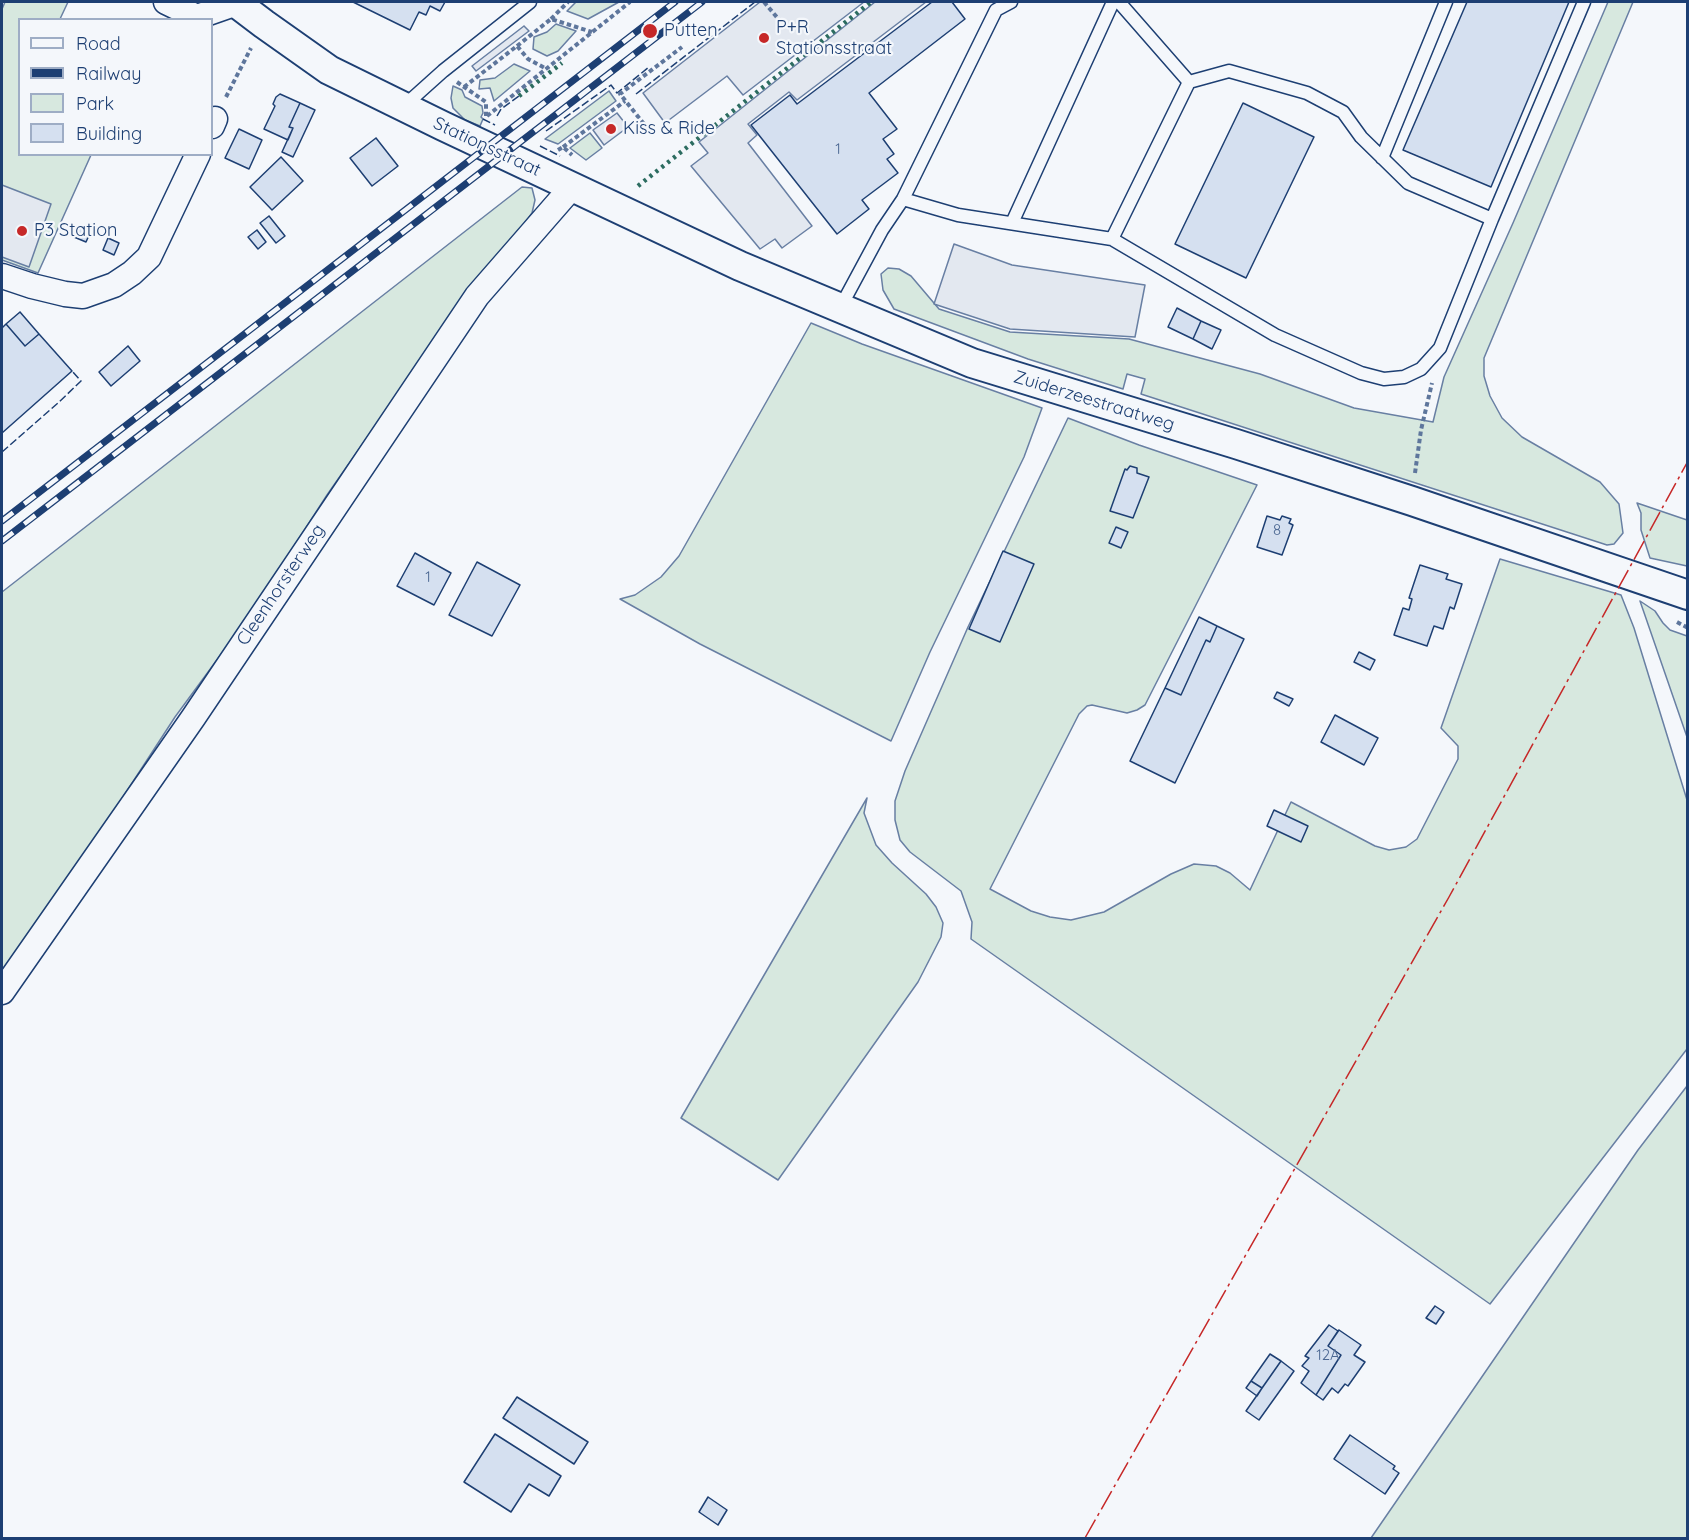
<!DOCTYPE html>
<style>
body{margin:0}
#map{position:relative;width:1689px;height:1540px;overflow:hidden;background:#f4f7fb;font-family:Quicksand,sans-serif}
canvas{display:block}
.frame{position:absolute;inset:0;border:3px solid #1d3f73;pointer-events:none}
.legend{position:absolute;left:18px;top:18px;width:195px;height:138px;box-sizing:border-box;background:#f4f7fb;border:2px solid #9eadc5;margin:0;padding:8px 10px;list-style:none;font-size:18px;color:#1d3f73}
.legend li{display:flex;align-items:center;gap:12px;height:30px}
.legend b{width:30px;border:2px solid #9eadc5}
</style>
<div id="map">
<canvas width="1689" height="1540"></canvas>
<div class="frame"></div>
<ul class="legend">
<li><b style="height:8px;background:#f4f7fb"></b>Road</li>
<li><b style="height:8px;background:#1d3f73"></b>Railway</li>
<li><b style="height:16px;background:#d7e8df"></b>Park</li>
<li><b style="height:16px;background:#d5e0f0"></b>Building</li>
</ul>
</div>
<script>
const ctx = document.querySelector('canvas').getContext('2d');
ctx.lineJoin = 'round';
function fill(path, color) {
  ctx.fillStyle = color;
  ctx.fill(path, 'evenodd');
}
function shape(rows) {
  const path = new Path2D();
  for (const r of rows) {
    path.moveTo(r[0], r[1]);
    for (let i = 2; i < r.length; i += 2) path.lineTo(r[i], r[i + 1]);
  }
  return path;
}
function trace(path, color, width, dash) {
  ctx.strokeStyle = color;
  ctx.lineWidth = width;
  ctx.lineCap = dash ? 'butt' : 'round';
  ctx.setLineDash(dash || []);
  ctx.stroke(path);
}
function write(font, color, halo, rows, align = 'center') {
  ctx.font = font + ' Quicksand,sans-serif';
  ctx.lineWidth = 4.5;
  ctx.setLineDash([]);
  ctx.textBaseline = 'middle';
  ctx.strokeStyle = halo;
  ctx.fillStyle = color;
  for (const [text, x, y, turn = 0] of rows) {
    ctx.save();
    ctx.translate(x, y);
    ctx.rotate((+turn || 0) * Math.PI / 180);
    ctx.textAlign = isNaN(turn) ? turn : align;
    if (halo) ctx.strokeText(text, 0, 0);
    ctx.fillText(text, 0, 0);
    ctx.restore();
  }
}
const green = shape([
 [5,2,68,2,60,19,20,20,20,154,91,155,38,273,2,260,2,9,5,2],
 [576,2,619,2,588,19,567,11,576,2],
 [1608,2,1633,2,1484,358,1484,376,1490,396,1502,418,1522,437,1600,482,1619,504,1623,533,1614,544,1607,545,1141,394,1145,379,1127,374,1123,389,1028,359,894,309,883,290,881,274,888,268,899,269,911,276,939,309,1010,332,1129,339,1260,374,1354,408,1433,422,1444,377,1513,223,1608,2],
 [556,24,576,31,558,51,547,56,533,49,534,37,547,32,556,24],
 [514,64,530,71,494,101,490,88,479,89,480,80,495,78,514,64],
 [453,86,462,90,465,97,482,106,483,113,481,117,483,119,480,126,465,120,453,108,451,98,453,86],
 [609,91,616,101,558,144,545,139,609,91],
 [590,133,602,148,586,160,570,148,590,133],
 [522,187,532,188,535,200,532,213,408,379,327,495,250,615,175,717,84,857,2,971,2,592,522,187],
 [811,323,862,344,1042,408,1024,457,930,652,891,741,700,644,620,599,635,595,661,577,679,556,811,323],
 [1068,418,1139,445,1257,485,1145,705,1137,710,1127,713,1092,705,1087,706,1079,714,990,889,1031,911,1050,917,1071,920,1104,912,1171,874,1194,864,1216,866,1230,873,1250,890,1291,802,1375,846,1389,850,1406,847,1417,839,1458,759,1458,746,1441,728,1500,559,1621,595,1634,628,1687,800,1687,1049,1490,1304,971,939,972,922,961,891,910,852,900,840,895,820,895,801,905,771,968,627,1068,418],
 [1637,503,1687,520,1687,566,1650,558,1641,530,1641,513,1637,503],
 [1640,601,1655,611,1663,623,1670,630,1687,636,1687,737,1640,601],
 [867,798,864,813,876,845,892,863,926,894,936,907,943,923,941,937,918,982,778,1180,681,1118,867,798],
 [1687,1086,1687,1538,1371,1538,1638,1150,1687,1086]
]);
const parking = shape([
 [760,2,864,2,743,95,727,76,665,123,643,93,760,2],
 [875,2,926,2,797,100,789,92,748,124,757,135,748,143,812,226,782,248,775,239,760,249,691,166,708,153,699,142,875,2],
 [524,26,529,31,476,71,472,66,524,26],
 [617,113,628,127,604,145,593,130,617,113],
 [2,185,51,204,29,267,2,257,2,185],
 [954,244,1012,265,1145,285,1135,337,1010,329,934,304,954,244]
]);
const building = shape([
 [353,2,445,2,440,11,430,6,426,15,419,12,410,30,353,2],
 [932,2,952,2,965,19,869,93,897,129,883,139,894,154,887,159,898,173,862,200,869,209,837,234,751,125,790,95,797,104,932,2],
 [1467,2,1569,2,1491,187,1403,150,1467,2],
 [280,94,300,103,289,127,293,128,288,140,264,129,275,106,273,104,276,97,280,94],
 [300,103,315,110,293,157,282,152,293,128,289,127,300,103],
 [1243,103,1314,137,1246,278,1175,244,1243,103],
 [239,129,262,140,249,169,225,158,239,129],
 [376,138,398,166,372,186,350,158,376,138],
 [281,157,303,181,272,210,250,187,281,157],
 [269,216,285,236,276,243,260,223,269,216],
 [79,227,90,233,86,242,74,237,79,227],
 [257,230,266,242,258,249,248,237,257,230],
 [108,238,119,243,114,255,103,250,108,238],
 [1177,308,1201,321,1193,339,1168,327,1177,308],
 [20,312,39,334,25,346,6,324,20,312],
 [1201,321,1221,330,1212,349,1193,339,1201,321],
 [6,324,25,346,39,334,72,371,2,433,2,328,6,324],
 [128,346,140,361,111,386,99,372,128,346],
 [1130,466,1137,468,1137,473,1149,477,1133,518,1110,511,1125,469,1127,470,1130,466],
 [1267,516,1280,520,1282,516,1291,519,1289,523,1293,525,1282,555,1257,547,1267,516],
 [1116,527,1128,532,1121,548,1109,543,1116,527],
 [1003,551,1034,564,1000,642,969,629,1003,551],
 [415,553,451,573,434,605,397,586,415,553],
 [477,562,520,585,492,636,449,615,477,562],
 [1420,565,1448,574,1446,579,1462,584,1454,609,1450,607,1443,629,1434,626,1427,646,1394,635,1403,608,1409,610,1412,599,1409,598,1420,565],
 [1199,617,1217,626,1210,642,1206,640,1181,695,1165,688,1199,617],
 [1217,626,1244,639,1175,783,1130,761,1165,688,1181,695,1206,640,1210,642,1217,626],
 [1359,652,1375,660,1370,670,1354,662,1359,652],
 [1277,692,1293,699,1289,706,1274,698,1277,692],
 [1335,715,1378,738,1364,765,1321,742,1335,715],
 [1274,810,1308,826,1301,842,1267,826,1274,810],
 [1435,1306,1444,1312,1436,1324,1426,1318,1435,1306],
 [1329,1325,1338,1331,1328,1346,1341,1355,1316,1395,1301,1383,1309,1371,1302,1366,1309,1358,1305,1356,1329,1325],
 [1339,1330,1361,1345,1354,1355,1365,1362,1348,1386,1345,1384,1338,1393,1332,1388,1323,1400,1316,1395,1341,1355,1328,1346,1339,1330],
 [1270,1354,1281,1361,1262,1388,1251,1381,1270,1354],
 [1281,1361,1294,1371,1259,1420,1246,1411,1281,1361],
 [1251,1381,1262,1388,1257,1396,1246,1388,1251,1381],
 [517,1397,588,1442,574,1464,503,1418,517,1397],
 [495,1434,561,1476,549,1496,529,1484,511,1512,464,1482,495,1434],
 [1350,1435,1395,1466,1393,1469,1399,1473,1385,1494,1334,1459,1350,1435],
 [708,1497,727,1510,718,1525,699,1512,708,1497]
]);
const path = shape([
 [764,2,781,22],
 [551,19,568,2],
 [517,46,551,19,592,32],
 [457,82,486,102,486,116],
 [464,87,517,46,528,59,545,68],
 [226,97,251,48],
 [487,116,630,2],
 [644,124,620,94,682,47],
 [563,147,625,101],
 [558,150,563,147,572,155],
 [1415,473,1421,430,1432,383],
 [1677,622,1688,628]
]);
const service = shape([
 [404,106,443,71,530,2],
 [1382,158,1446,2],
 [903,199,958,215,1112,239,1189,82,1119,2],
 [1492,219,1584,2],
 [1012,223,1113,2],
 [1112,239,1275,335,1361,373,1384,379,1404,377,1421,369,1440,348,1492,219,1408,183,1361,137,1343,112,1307,93,1229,71,1189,82],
 [840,308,882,230,903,199,996,10,1011,2]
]);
const minor = shape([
 [166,2,197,17,237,3],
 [212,126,215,119],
 [2,276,32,286,65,294,83,296,114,285,132,273,149,257,198,154],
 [2,992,193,718,477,296,572,187]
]);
const tertiary = shape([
 [235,2,264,24,329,70,443,126,740,266,972,363,1236,444,1412,501,1688,595]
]);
const rail = shape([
 [2,521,675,2],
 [2,541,702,2]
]);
const hedge = shape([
 [519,96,562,63],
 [638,186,871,2]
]);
const fence = shape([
 [636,94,755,2],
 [497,116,501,109,519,96],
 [483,119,495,125],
 [546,131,611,85,617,93,649,67],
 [540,146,560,156],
 [2,452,58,403,81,381,72,371]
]);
const power = shape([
 [1085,1538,1449,897,1688,461]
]);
const markers = [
 [650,31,8,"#c62828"],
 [764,38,6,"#c62828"],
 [611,129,6,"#c62828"],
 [22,231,6,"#c62828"]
];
const numberNames = [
 ["1",838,149],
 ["8",1277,530],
 ["1",428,577],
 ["12A",1328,1355]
];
const poiNames = [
 ["P+R",776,28],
 ["Stationsstraat",776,49],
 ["Putten",664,31],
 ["Kiss & Ride",623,129],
 ["P3 Station",34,231]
];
const streetNames = [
 ["Stationsstraat",487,147,25],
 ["Zuiderzeestraatweg",1094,401,17],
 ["Cleenhorsterweg",281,585,-56]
];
fill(green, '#d7e8df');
trace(green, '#687fa3', 1.5);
fill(parking, '#e3e8f0');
trace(parking, '#687fa3', 1.5);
fill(building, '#d5e0f0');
trace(building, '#1d3f73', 1.5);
trace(service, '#1d3f73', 15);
trace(minor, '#1d3f73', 27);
trace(tertiary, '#1d3f73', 32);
trace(path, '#5e769c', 4, [4.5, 3]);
trace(service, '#f4f7fb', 12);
trace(minor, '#f4f7fb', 24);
trace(tertiary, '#f4f7fb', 28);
trace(rail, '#1d3f73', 7);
trace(rail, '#f4f7fb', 4.5, [14]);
trace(hedge, '#2c6c60', 4.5, [3, 4.5]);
trace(fence, '#1d3f73', 1.5, [8, 3]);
trace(power, '#c62828', 1.5, [21, 4.5, 3, 4.5]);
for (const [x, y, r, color] of markers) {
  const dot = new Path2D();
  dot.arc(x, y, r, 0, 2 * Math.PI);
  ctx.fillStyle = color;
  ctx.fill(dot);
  trace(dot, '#f4f7fb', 2);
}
write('15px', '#4b6792', null, numberNames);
write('18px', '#1d3f73', '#f4f7fb', poiNames, 'left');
write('18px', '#1d3f73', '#f4f7fb', streetNames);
</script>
